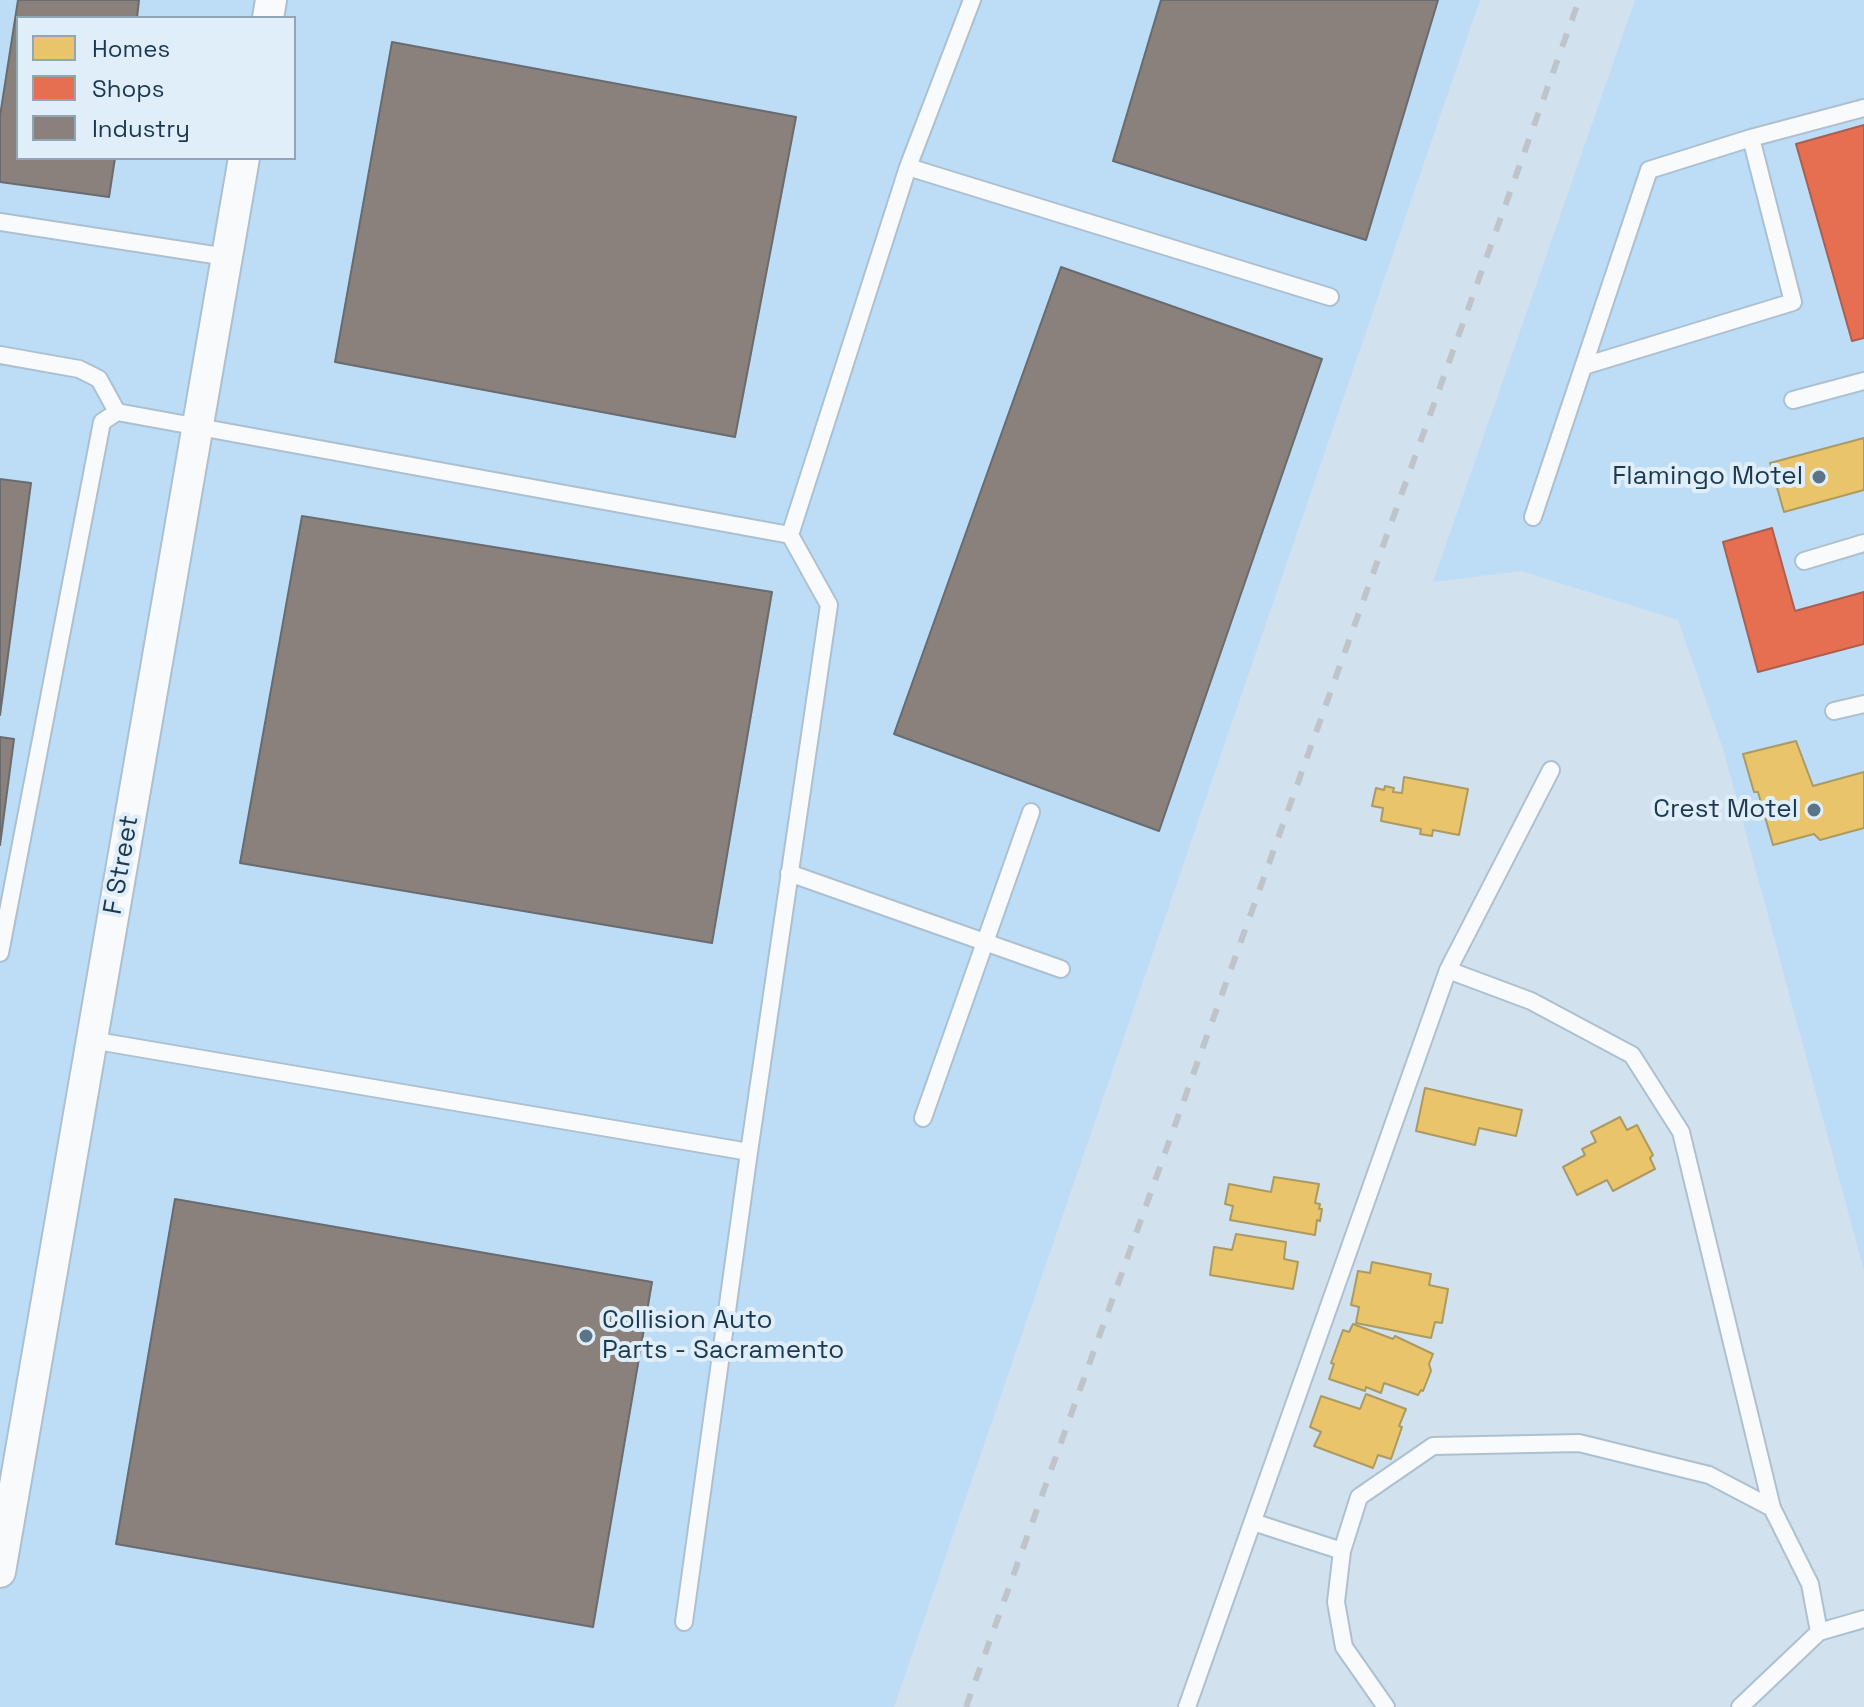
<!DOCTYPE html>
<style>
body{margin:0}
#map{position:relative;width:1864px;height:1707px;overflow:hidden;background:#d2e1ee;font-family:"Space Grotesk",sans-serif}
canvas{display:block}
.legend{position:absolute;left:16px;top:16px;width:280px;height:144px;box-sizing:border-box;background:#e0eef9;border:2px solid #91a6b5;margin:0;padding:10px 14px;list-style:none;font-size:24px;color:#1b3950}
.legend li{display:flex;align-items:center;gap:16px;height:40px}
.legend b{width:40px;border:2px solid #91a6b5}
</style>
<div id="map">
<canvas width="1864" height="1707"></canvas>
<ul class="legend">
<li><b style="height:22px;background:#e9c46a"></b>Homes</li>
<li><b style="height:22px;background:#e76f51"></b>Shops</li>
<li><b style="height:22px;background:#8a817c"></b>Industry</li>
</ul>
</div>
<script>
const ctx = document.querySelector('canvas').getContext('2d');
ctx.lineJoin = 'round';
function fill(path, color) {
  ctx.fillStyle = color;
  ctx.fill(path, 'evenodd');
}
function shape(rows) {
  const path = new Path2D();
  for (const r of rows) {
    path.moveTo(r[0], r[1]);
    for (let i = 2; i < r.length; i += 2) path.lineTo(r[i], r[i + 1]);
  }
  return path;
}
function trace(path, color, width, dash) {
  ctx.strokeStyle = color;
  ctx.lineWidth = width;
  ctx.lineCap = dash ? 'butt' : 'round';
  ctx.setLineDash(dash || []);
  ctx.stroke(path);
}
function write(font, color, halo, rows, align = 'center') {
  ctx.font = font + ' "Space Grotesk",sans-serif';
  ctx.lineWidth = 8;
  ctx.setLineDash([]);
  ctx.textBaseline = 'middle';
  ctx.strokeStyle = halo;
  ctx.fillStyle = color;
  for (const [text, x, y, turn = 0] of rows) {
    ctx.save();
    ctx.translate(x, y);
    ctx.rotate((+turn || 0) * Math.PI / 180);
    ctx.textAlign = isNaN(turn) ? turn : align;
    if (halo) ctx.strokeText(text, 0, 0);
    ctx.fillText(text, 0, 0);
    ctx.restore();
  }
}
const built = shape([
 [0,0,1480,0,894,1707,0,1707],
 [18,18,294,18,294,158,18,158],
 [1635,0,1864,0,1864,1271,1723,749,1678,620,1521,571,1433,582]
]);
const homes = shape([
 [1864,438,1864,490,1784,512,1770,463,1864,438],
 [1796,741,1813,786,1864,772,1864,828,1820,840,1814,834,1773,845,1758,792,1754,792,1743,754,1796,741],
 [1404,777,1468,789,1459,835,1433,830,1432,836,1420,834,1421,829,1381,821,1383,808,1372,806,1376,788,1384,790,1385,786,1394,788,1393,792,1402,793,1404,777],
 [1425,1088,1522,1110,1516,1136,1479,1128,1475,1145,1416,1131,1425,1088],
 [1620,1117,1627,1130,1637,1125,1653,1155,1650,1158,1655,1169,1613,1191,1607,1180,1577,1195,1563,1167,1585,1155,1582,1149,1596,1142,1591,1132,1620,1117],
 [1274,1177,1319,1184,1315,1203,1320,1204,1319,1209,1322,1209,1320,1221,1317,1220,1315,1235,1230,1220,1233,1206,1225,1204,1229,1184,1271,1192,1274,1177],
 [1236,1234,1286,1242,1284,1259,1298,1262,1293,1289,1210,1275,1214,1247,1232,1250,1236,1234],
 [1372,1262,1431,1274,1429,1285,1448,1289,1442,1323,1435,1322,1431,1338,1356,1323,1359,1307,1351,1305,1358,1271,1370,1273,1372,1262],
 [1353,1324,1393,1339,1395,1336,1433,1354,1429,1364,1431,1371,1423,1391,1421,1390,1418,1395,1384,1383,1381,1393,1366,1387,1365,1391,1329,1379,1334,1364,1331,1363,1343,1330,1349,1332,1353,1324],
 [1366,1394,1406,1409,1399,1426,1402,1427,1391,1459,1378,1455,1373,1468,1314,1446,1321,1432,1310,1427,1321,1396,1360,1409,1366,1394]
]);
const shops = shape([
 [1864,125,1864,338,1852,341,1796,144,1864,125],
 [1772,528,1795,611,1864,592,1864,644,1758,672,1723,542,1772,528]
]);
const industry = shape([
 [18,0,139,0,137,18,18,18,18,158,115,158,109,197,0,182,0,116,18,0],
 [1161,0,1438,0,1366,240,1113,161,1161,0],
 [392,42,796,117,735,437,335,362,392,42],
 [1061,267,1322,359,1159,831,894,734,1061,267],
 [0,479,31,483,0,715,0,479],
 [302,516,772,592,712,943,240,863,302,516],
 [0,737,14,739,0,845,0,737],
 [175,1199,652,1282,593,1627,116,1544,175,1199]
]);
const lane = shape([
 [908,167,972,0],
 [0,222,227,257],
 [0,355,79,369,99,379,117,412],
 [1584,366,1793,302,1751,138],
 [1793,400,1864,381],
 [1533,517,1649,170,1751,138,1864,108],
 [1804,561,1864,543],
 [1834,711,1864,704],
 [789,873,1061,969],
 [0,953,102,422,117,412,790,535,908,167,1330,297],
 [1448,970,1551,770],
 [91,1040,749,1152,829,605,790,535],
 [923,1118,1031,812],
 [1253,1522,1342,1551],
 [684,1622,749,1152],
 [1187,1707,1448,970,1531,1001,1632,1055,1681,1132,1772,1508],
 [1386,1707,1344,1647,1336,1602,1342,1551,1359,1497,1433,1446,1579,1443,1709,1475,1772,1508,1810,1584,1819,1632],
 [1740,1707,1819,1632,1864,1619]
]);
const street = shape([
 [268,18,271,0],
 [0,1572,244,158]
]);
const rail = shape([
 [966,1707,1579,0]
]);
const markers = [
 [1819,477,8,"#5b7487"],
 [1814,810,8,"#5b7487"],
 [586,1336,8,"#5b7487"]
];
const poiNames = [
 ["Flamingo Motel",1803,477],
 ["Crest Motel",1798,810],
 ["Collision Auto",602,1321,"left"],
 ["Parts - Sacramento",602,1351,"left"]
];
const streetNames = [
 ["F Street",122,865,-80]
];
fill(built, '#bdddf7');
fill(homes, '#e9c46a');
trace(homes, '#ab9a62', 2);
fill(shops, '#e76f51');
trace(shops, '#aa5f51', 2);
fill(industry, '#8a817c');
trace(industry, '#696b6f', 2);
trace(lane, '#acc0d0', 20);
trace(street, '#acc0d0', 34);
trace(lane, '#f8fafc', 16);
trace(street, '#f8fafc', 30);
trace(rail, '#bec4c9', 6, [14, 14]);
for (const [x, y, r, color] of markers) {
  const dot = new Path2D();
  dot.arc(x, y, r, 0, 2 * Math.PI);
  ctx.fillStyle = color;
  ctx.fill(dot);
  trace(dot, '#e0eef9', 3);
}
write('26px', '#1b3950', '#e0eef9', poiNames, 'right');
write('26px', '#1b3950', '#e0eef9', streetNames);
</script>
